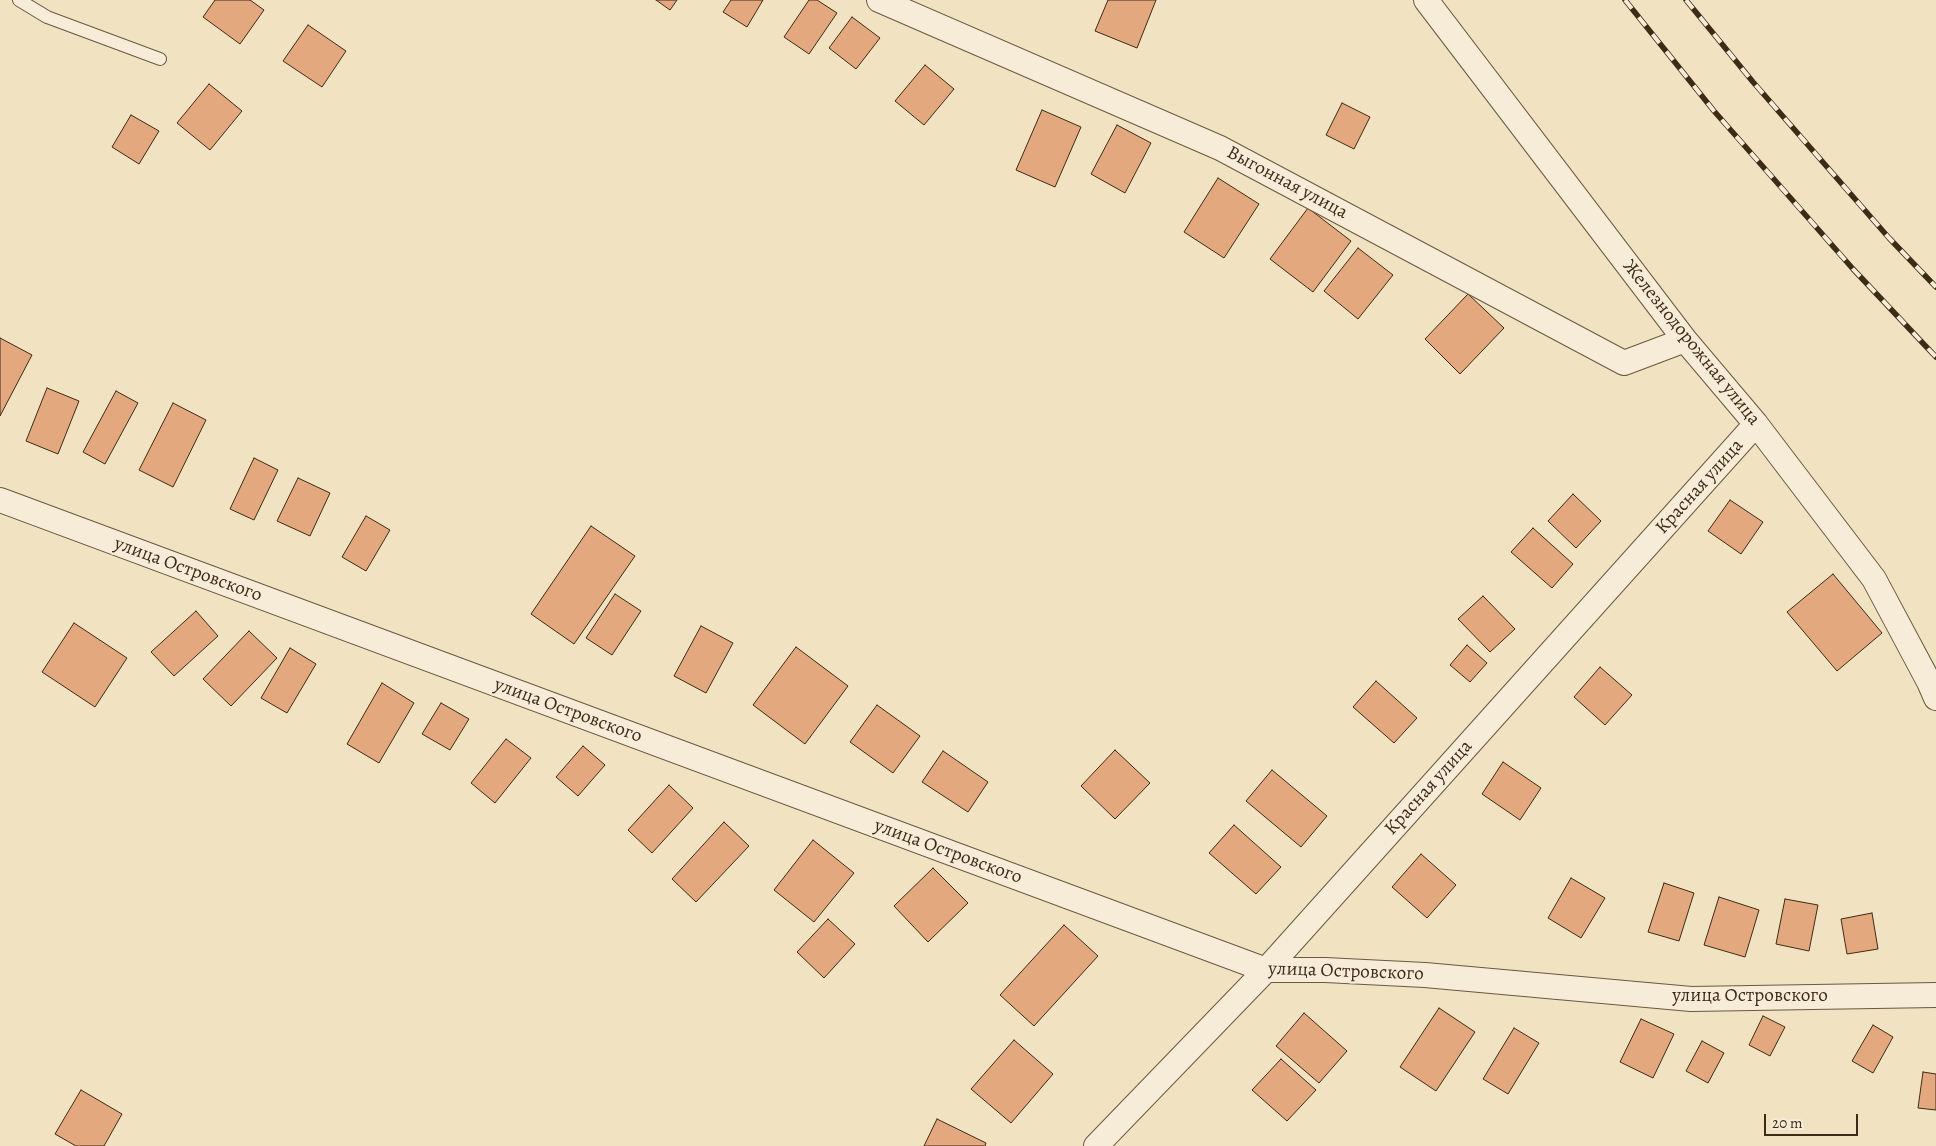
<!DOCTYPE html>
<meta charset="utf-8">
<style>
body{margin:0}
#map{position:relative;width:1936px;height:1146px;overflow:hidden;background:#f1e2c2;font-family:Alegreya,serif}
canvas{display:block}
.scale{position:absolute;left:1764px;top:1114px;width:94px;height:22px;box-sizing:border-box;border:2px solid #3d2b15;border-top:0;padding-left:6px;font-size:15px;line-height:18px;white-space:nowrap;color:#3d2b15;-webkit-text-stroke:4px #f6ecd7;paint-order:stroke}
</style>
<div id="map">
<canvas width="1936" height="1146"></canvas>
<div class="scale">20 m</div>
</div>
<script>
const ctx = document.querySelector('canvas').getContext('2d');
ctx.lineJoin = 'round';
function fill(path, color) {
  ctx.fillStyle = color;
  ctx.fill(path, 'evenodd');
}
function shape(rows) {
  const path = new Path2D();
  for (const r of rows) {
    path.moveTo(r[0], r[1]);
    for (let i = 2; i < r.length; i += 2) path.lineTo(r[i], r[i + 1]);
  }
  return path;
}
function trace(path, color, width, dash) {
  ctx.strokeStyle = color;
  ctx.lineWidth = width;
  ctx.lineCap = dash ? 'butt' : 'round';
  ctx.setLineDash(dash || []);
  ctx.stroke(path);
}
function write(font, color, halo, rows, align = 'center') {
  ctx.font = font + ' Alegreya,serif';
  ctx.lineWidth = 4.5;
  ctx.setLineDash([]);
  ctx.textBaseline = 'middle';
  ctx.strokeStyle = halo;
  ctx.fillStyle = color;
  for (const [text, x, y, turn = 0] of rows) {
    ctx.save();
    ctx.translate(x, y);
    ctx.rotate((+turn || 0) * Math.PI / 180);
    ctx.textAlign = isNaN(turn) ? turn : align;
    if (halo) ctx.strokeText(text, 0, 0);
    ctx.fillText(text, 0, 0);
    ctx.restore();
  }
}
const building = shape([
 [215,0,250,0,264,10,240,44,203,17,215,0],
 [656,0,677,0,670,10,656,0],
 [731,0,763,0,747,27,723,12,731,0],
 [809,0,817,0,837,13,809,54,784,37,809,0],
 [1108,0,1156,0,1137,48,1095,31,1108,0],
 [852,17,880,38,856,69,829,48,852,17],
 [308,25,346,51,322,87,283,61,308,25],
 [925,65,954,89,924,125,895,101,925,65],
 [209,84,242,111,210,150,177,123,209,84],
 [1342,103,1370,117,1354,149,1326,135,1342,103],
 [1042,110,1081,127,1055,187,1016,170,1042,110],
 [131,115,159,131,139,164,112,147,131,115],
 [1117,125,1151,143,1125,193,1091,174,1117,125],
 [1218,178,1259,204,1224,258,1184,232,1218,178],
 [1308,208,1351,241,1313,292,1270,259,1308,208],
 [1358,248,1393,275,1358,319,1324,291,1358,248],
 [1468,294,1504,328,1460,374,1425,339,1468,294],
 [0,338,32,355,0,416,0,338],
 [47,388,79,401,58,454,26,441,47,388],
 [116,391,138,403,105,464,83,452,116,391],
 [173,403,206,420,173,487,139,470,173,403],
 [254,458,278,470,254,520,230,509,254,458],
 [298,478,330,493,310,536,277,521,298,478],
 [1573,494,1601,521,1576,548,1548,521,1573,494],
 [1730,500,1763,522,1741,554,1708,531,1730,500],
 [366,516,390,530,366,571,342,557,366,516],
 [591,526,635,556,574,644,531,614,591,526],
 [1533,528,1573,564,1552,588,1511,552,1533,528],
 [1833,574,1882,633,1837,671,1787,612,1833,574],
 [615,594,641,611,612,655,586,638,615,594],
 [1483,596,1515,629,1490,652,1458,619,1483,596],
 [196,611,218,636,174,676,151,652,196,611],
 [74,623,127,658,95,707,42,672,74,623],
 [701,626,733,643,706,693,674,676,701,626],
 [249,631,277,658,231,706,203,679,249,631],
 [1467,645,1487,663,1470,682,1450,665,1467,645],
 [796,647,848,686,805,744,753,705,796,647],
 [290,648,316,664,287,713,261,698,290,648],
 [1600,667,1632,695,1605,725,1574,697,1600,667],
 [1376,681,1417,718,1394,743,1353,707,1376,681],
 [382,683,414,703,379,763,347,744,382,683],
 [441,703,469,719,450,750,422,734,441,703],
 [877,705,920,736,893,773,850,742,877,705],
 [506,739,531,758,495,803,471,783,506,739],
 [583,746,605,765,578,796,556,777,583,746],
 [1115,750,1150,783,1115,819,1081,786,1115,750],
 [943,751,988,782,968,812,922,782,943,751],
 [1503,762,1541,788,1520,820,1482,794,1503,762],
 [1272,770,1327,816,1301,847,1246,801,1272,770],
 [669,785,693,808,652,853,628,830,669,785],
 [724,822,749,846,696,902,672,879,724,822],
 [1234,825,1281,867,1256,894,1209,853,1234,825],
 [813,840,854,873,814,922,774,890,813,840],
 [1421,854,1456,885,1427,918,1392,887,1421,854],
 [933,868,968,903,928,942,894,906,933,868],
 [1571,878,1605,898,1581,938,1548,918,1571,878],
 [1664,883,1694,893,1679,941,1648,932,1664,883],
 [1719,897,1759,910,1745,957,1704,945,1719,897],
 [1785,899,1818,905,1809,951,1776,944,1785,899],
 [1872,913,1878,949,1847,954,1841,919,1872,913],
 [828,919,855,944,824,978,797,952,828,919],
 [1064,925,1098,956,1034,1026,1000,995,1064,925],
 [1439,1008,1475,1032,1436,1091,1400,1067,1439,1008],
 [1304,1013,1347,1051,1319,1083,1276,1046,1304,1013],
 [1763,1016,1785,1027,1770,1056,1749,1045,1763,1016],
 [1641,1019,1674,1034,1653,1078,1620,1062,1641,1019],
 [1873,1025,1893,1037,1873,1073,1852,1061,1873,1025],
 [1514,1028,1539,1043,1508,1094,1483,1079,1514,1028],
 [1014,1040,1053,1074,1011,1123,971,1089,1014,1040],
 [1702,1041,1724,1053,1708,1083,1686,1071,1702,1041],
 [1281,1059,1316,1090,1287,1121,1252,1090,1281,1059],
 [1923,1072,1936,1074,1936,1110,1918,1108,1923,1072],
 [81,1090,122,1114,104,1146,76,1146,55,1134,81,1090],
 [937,1119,986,1143,985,1146,924,1146,937,1119]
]);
const service = shape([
 [19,0,47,17,160,59]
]);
const minor = shape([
 [879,0,1220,148,1624,363,1685,340],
 [1426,0,1685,340,1756,424,1874,579,1929,682,1936,698],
 [0,500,1266,970,1325,970,1425,975,1691,999,1936,995],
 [1096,1146,1266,970,1756,424]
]);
const rail = shape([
 [1625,0,1714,111,1853,269,1936,357],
 [1686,0,1753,82,1889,238,1936,287]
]);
const streetNames = [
 ["Выгонная улица",1287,183,28],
 ["Железнодорожная улица",1691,343,51],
 ["Красная улица",1700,487,-48],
 ["улица Островского",188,570,20],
 ["улица Островского",568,711,20],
 ["Красная улица",1429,788,-48],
 ["улица Островского",948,852,20],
 ["улица Островского",1346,972,2],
 ["улица Островского",1750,996]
];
fill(building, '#e3a87e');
trace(building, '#3d2b15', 1);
trace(service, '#6a5940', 14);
trace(minor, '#6a5940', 26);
trace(service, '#f6ecd7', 12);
trace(minor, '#f6ecd7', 24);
trace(rail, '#3d2b15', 5.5);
trace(rail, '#f6ecd7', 4, [11]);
write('19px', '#3d2b15', '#f6ecd7', streetNames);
</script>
